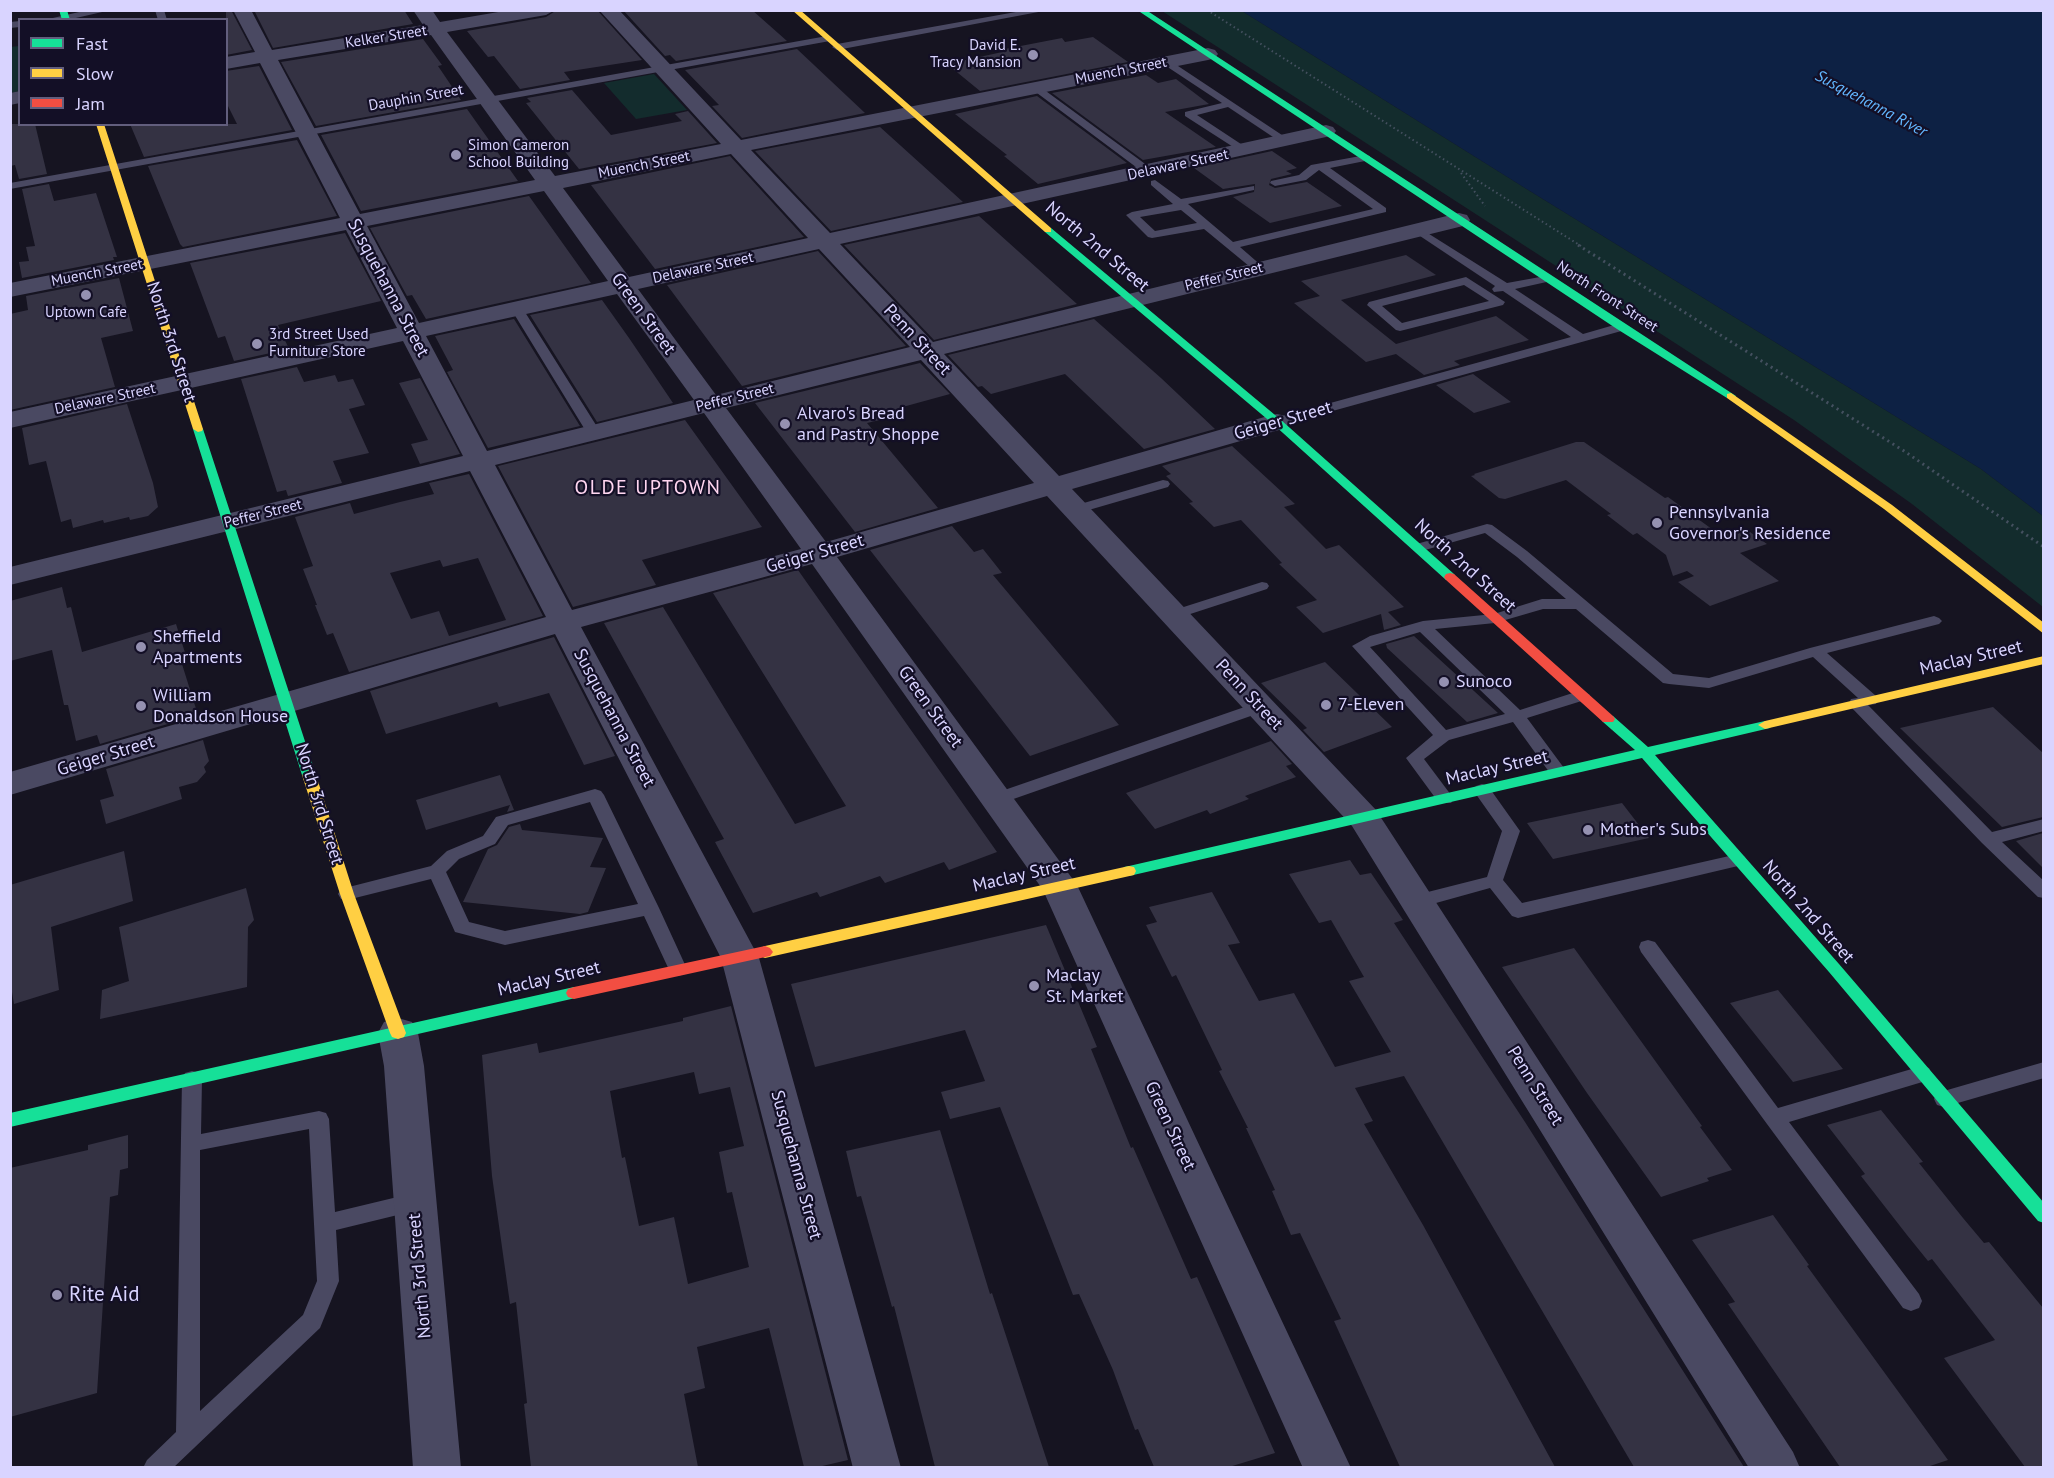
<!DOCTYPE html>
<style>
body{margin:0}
#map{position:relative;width:2054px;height:1478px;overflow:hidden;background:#161421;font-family:"PT Sans",sans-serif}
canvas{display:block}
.frame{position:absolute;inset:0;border:12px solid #d9d4ff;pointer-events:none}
.legend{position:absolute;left:18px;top:18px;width:210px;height:108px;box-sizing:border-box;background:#130f26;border:2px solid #625e7d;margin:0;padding:8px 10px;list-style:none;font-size:18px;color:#d9d4ff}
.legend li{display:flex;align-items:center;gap:12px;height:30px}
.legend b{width:30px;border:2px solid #625e7d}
</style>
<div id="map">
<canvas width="2054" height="1478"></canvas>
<div class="frame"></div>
<ul class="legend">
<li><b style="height:8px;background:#16e098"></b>Fast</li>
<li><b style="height:8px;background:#ffcf43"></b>Slow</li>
<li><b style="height:8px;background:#f24e42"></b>Jam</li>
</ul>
</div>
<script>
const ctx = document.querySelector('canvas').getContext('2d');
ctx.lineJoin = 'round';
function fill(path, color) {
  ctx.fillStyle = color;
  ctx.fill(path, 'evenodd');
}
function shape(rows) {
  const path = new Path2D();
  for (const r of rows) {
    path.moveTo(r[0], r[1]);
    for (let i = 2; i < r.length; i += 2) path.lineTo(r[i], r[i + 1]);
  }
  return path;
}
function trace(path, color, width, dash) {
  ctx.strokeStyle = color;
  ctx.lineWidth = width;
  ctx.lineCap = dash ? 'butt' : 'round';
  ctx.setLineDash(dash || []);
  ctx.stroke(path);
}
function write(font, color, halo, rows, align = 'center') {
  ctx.font = font + ' "PT Sans",sans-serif';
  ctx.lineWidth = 4.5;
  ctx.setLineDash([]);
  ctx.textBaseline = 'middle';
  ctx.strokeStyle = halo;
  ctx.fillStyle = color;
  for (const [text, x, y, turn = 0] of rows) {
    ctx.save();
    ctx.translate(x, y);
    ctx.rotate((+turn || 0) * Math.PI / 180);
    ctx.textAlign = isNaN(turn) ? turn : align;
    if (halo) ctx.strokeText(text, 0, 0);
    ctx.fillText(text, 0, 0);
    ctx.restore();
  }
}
const green = shape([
 [1162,11,1242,11,1525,188,1981,469,2043,516,2043,607,1912,504,1794,420],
 [19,46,19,91,11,93,10,47],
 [654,74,687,110,636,119,604,83]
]);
const water = shape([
 [1242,11,2043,11,2043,516,1981,469,1525,188]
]);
const building = shape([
 [226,10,231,10,252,50,226,55],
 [254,10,404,10,413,24,273,48],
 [557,10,597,10,642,60,564,72,570,80,520,89,494,56,488,57,467,31,546,17],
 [623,10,752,10,787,41,676,61,670,55,665,56],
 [1093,37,1128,62,980,91,947,64,1007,51,1005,49,1062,38,1065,42],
 [423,39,442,65,438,66,461,100,316,126,281,62],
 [797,49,865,113,742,138,712,106,719,105,685,70],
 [259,66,292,130,144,157,130,124,237,124,226,102,226,71],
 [1146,75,1158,83,1176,79,1209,104,1165,112,1216,147,1143,160,1052,93],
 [572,90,611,135,682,121,675,114,688,111,717,143,579,169,526,103,531,102,527,98],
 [1037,96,1127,163,1038,184,1004,156,1007,155,955,114],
 [467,109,518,181,361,211,321,135],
 [10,124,35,124,47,174,19,179,15,165,10,166],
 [880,127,963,202,831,231,755,151],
 [297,140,337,216,183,247,180,244,148,166],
 [1272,151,1297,168,1286,171,1292,174,1271,179,1269,185,1275,188,1307,182,1342,206,1270,223,1233,197,1254,192,1255,184,1223,189,1194,168],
 [730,156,804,237,655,269,591,185],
 [49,184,54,201,96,193,117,257,113,257,114,260,22,278,19,262,29,261,26,247,35,246,22,189],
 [529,196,591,283,426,319,412,295,407,296,370,228],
 [979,216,1077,304,934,340,844,245],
 [345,233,381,301,278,325,289,349,234,361,225,336,218,338,190,263],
 [818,251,906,346,742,386,667,285],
 [1406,255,1436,275,1341,300,1396,344,1496,316,1529,340,1454,361,1460,365,1424,375,1396,354,1366,362,1294,303,1320,296,1301,281],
 [119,278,133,331,101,338,115,387,10,410,10,314,28,310,26,296],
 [602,300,629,338,673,403,597,422,530,315],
 [514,319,580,426,488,448,447,372,453,370,435,336],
 [1094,319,1161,378,1215,429,1144,449,1065,374,991,394,982,386,978,387,948,355],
 [920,363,950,394,899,408,902,411,890,414,893,417,867,423,938,508,855,532,755,403],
 [297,367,304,382,335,375,338,382,353,379,365,405,349,409,369,453,333,461,342,483,288,496,286,490,277,492,241,379],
 [1473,374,1511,402,1474,413,1436,385],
 [420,378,460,454,420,464,411,444,428,440,399,383],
 [127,404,153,483,158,507,148,516,130,520,129,517,104,523,103,520,73,528,71,519,61,522,46,461,29,465,22,428],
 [685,420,762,527,642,560,656,585,573,607,498,466],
 [1576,442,1584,442,1665,498,1668,497,1720,535,1743,527,1767,544,1740,553,1779,581,1710,606,1678,582,1694,576,1687,571,1673,576,1666,555,1637,533,1633,535,1607,515,1611,514,1566,480,1505,499,1499,498,1471,476,1475,475,1474,474],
 [1232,446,1295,504,1284,507,1326,549,1339,545,1404,607,1388,612,1401,625,1384,630,1381,614,1323,633,1296,607,1317,600,1279,564,1282,563,1241,520,1214,527,1189,503,1193,502,1166,476,1171,474,1162,466],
 [469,474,543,616,349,672,333,633,327,635,315,605,317,605,303,569,313,566,295,517,350,503,354,514,400,502,434,494,429,483],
 [478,558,506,620,449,636,439,611,411,619,390,573,440,560,443,567],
 [952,526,974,552,983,549,1002,573,993,575,1119,725,1030,756,870,550],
 [798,570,997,852,949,870,944,862,885,883,880,876,820,897,817,892,753,913,715,842,724,839,604,623,663,607,795,824,846,806,713,593],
 [62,587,67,608,71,607,82,652,176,624,187,659,181,661,198,715,100,744,97,735,76,741,68,705,64,705,52,650,10,661,10,601],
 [1414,636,1498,713,1467,722,1387,648,1386,644],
 [554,637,615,756,584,765,549,693,499,707,497,702,386,734,370,691],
 [1325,662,1392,727,1324,752,1303,730,1307,728,1261,683],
 [1993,707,2043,753,2043,817,2002,827,1900,728],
 [203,740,209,761,204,767,206,772,197,782,179,787,182,799,106,824,100,800,114,796,106,769],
 [1271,741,1292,764,1286,766,1296,777,1245,796,1249,799,1210,814,1207,810,1155,829,1126,793],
 [500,775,514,810,507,812,510,805,426,830,416,800],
 [1622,803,1649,838,1553,859,1527,823],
 [520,824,522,830,603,838,590,867,606,868,588,912,580,914,463,902,488,849,497,845,509,827],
 [2043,833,2043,868,2016,841],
 [124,851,133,901,51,927,59,990,14,1004,10,980,10,885],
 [1350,860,1360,875,1371,873,1403,920,1394,923,1525,1122,1744,1467,1634,1467,1404,1076,1355,1088,1373,1121,1364,1124,1423,1225,1555,1467,1400,1467,1334,1321,1341,1319,1300,1233,1291,1235,1272,1191,1275,1190,1246,1128,1248,1128,1219,1071,1222,1070,1176,975,1172,977,1146,925,1157,922,1149,907,1212,892,1240,943,1228,945,1259,1001,1294,993,1335,1067,1391,1052,1349,981,1364,977,1331,920,1319,923,1289,874],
 [246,888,254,920,248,927,247,987,100,1019,102,990,129,981,119,927],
 [1046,925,1097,1047,1091,1049,1131,1148,1133,1147,1191,1279,1197,1277,1275,1453,1229,1467,1154,1467,1138,1429,1135,1430,1113,1370,1079,1294,1073,1295,1000,1107,950,1119,941,1092,985,1081,965,1030,815,1067,791,984],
 [1574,948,1702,1126,1700,1127,1732,1170,1707,1178,1709,1181,1661,1197,1587,1093,1502,967],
 [1778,990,1843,1069,1793,1082,1730,1003],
 [731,1006,848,1460,818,1467,804,1467,769,1328,697,1347,705,1388,684,1394,698,1467,531,1467,524,1404,527,1403,516,1302,510,1304,492,1176,482,1055,537,1043,539,1053,683,1021,683,1018],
 [694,1072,699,1094,730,1087,744,1146,719,1152,727,1193,732,1192,749,1267,688,1284,674,1217,639,1226,625,1157,622,1158,610,1091],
 [1881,1110,1923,1162,1919,1163,1963,1218,1984,1243,1989,1242,2043,1308,2043,1467,2025,1467,1944,1358,1995,1340,1932,1259,1928,1261,1907,1235,1861,1176,1865,1174,1827,1125],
 [940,1130,990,1294,992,1293,1049,1467,935,1467,894,1306,892,1307,861,1196,857,1197,846,1151],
 [128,1135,128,1168,120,1170,118,1195,110,1197,97,1393,10,1417,10,1168,88,1150,88,1145],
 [1773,1215,1809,1265,1807,1266,1948,1460,1927,1467,1840,1467,1728,1304,1735,1302,1692,1240]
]);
const pathFar1 = shape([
 [1207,10,1581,246],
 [1461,173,1485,206]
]);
const path = shape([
 [1578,245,1904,451,2044,547]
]);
const lane = shape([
 [88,10,111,10,67,20,44,20,88,10],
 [155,10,164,10,167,20,158,20,155,10],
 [1027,10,1049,10,837,50,832,47,837,44,1027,10],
 [20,21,20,27,10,28,10,22,20,21],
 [827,36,830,37,830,41,10,189,10,183,827,36],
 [1163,60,1169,60,1291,141,1282,143,1228,107,1197,115,1250,150,1241,152,1185,116,1185,112,1222,103,1163,64,1163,60],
 [1033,86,1039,86,1152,169,1152,173,1144,173,1033,90,1033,86],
 [1366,155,1370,156,1370,160,1330,168,1386,208,1386,212,1240,247,1263,267,1263,271,1255,271,1204,229,1152,238,1148,237,1126,215,1132,212,1173,204,1151,185,1151,181,1155,180,1181,199,1254,186,1254,190,1188,204,1233,242,1373,209,1319,170,1306,180,1275,186,1270,183,1271,181,1299,175,1311,165,1366,155],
 [1181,210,1197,223,1155,231,1140,217,1181,210],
 [1418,227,1507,283,1551,275,1551,281,1515,289,1583,334,1621,323,1627,327,1625,330,1282,425,1272,425,1270,422,1272,419,1571,337,1503,291,1494,292,1492,289,1495,286,1414,232,1412,230,1418,227],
 [1466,277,1505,302,1503,305,1400,331,1396,330,1367,305,1369,302,1466,277],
 [1464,285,1489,301,1402,323,1382,306,1464,285],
 [517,305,523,309,601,433,599,436,589,436,587,433,511,309,517,305],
 [1163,480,1168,481,1170,484,1168,487,1075,514,1068,510,1070,507,1163,480],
 [1487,524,1492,525,1527,551,1673,674,1709,678,1810,648,1934,616,1939,618,1942,621,1939,624,1827,653,1876,696,1878,700,1876,704,1868,705,1992,832,2044,819,2044,831,2002,842,2044,881,2044,898,2038,897,1982,843,1851,707,1849,703,1851,699,1858,698,1813,657,1709,688,1669,684,1663,683,1576,609,1543,609,1495,623,1435,629,1520,710,1582,690,1590,695,1588,699,1527,718,1564,768,1566,772,1564,776,1552,776,1513,722,1449,740,1424,759,1454,799,1451,803,1439,803,1406,758,1433,735,1352,646,1370,636,1423,621,1494,614,1542,599,1566,599,1517,557,1485,533,1418,552,1411,548,1413,545,1487,524],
 [1420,632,1505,714,1446,730,1370,647,1420,632],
 [1262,582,1267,583,1269,586,1267,589,1178,618,1168,618,1165,615,1168,612,1262,582],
 [1259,702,1265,703,1267,707,1265,711,1002,803,990,803,987,799,990,795,1259,702],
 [1482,784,1488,786,1520,831,1503,880,1522,903,1738,854,1744,856,1747,860,1744,864,1738,866,1518,918,1512,916,1490,888,1418,908,1412,906,1409,901,1412,896,1487,877,1502,831,1473,790,1476,786,1482,784],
 [595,789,601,791,604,795,659,908,687,969,685,974,678,976,671,974,644,916,505,945,455,932,431,879,347,900,341,899,338,894,341,889,431,866,447,851,483,836,496,817,595,789],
 [590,802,638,904,505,931,469,922,446,872,459,859,495,844,508,825,590,802],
 [1648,940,1655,942,1778,1108,1922,1066,1929,1068,1932,1074,1929,1080,1789,1122,1919,1294,1922,1301,1919,1308,1911,1311,1903,1308,1767,1124,1641,952,1639,947,1641,942,1648,940],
 [2044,1062,2044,1078,1944,1107,1937,1105,1934,1099,1937,1093,2044,1062],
 [192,1071,199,1073,202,1079,201,1134,319,1111,326,1113,329,1119,335,1212,414,1193,422,1196,425,1202,422,1208,414,1211,336,1230,339,1281,320,1328,173,1468,143,1468,147,1460,176,1432,182,1079,185,1073,192,1071],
 [309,1129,317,1281,303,1315,200,1411,200,1150,309,1129]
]);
const street = shape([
 [233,10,251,10,272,50,423,25,413,10,432,10,440,22,510,10,555,10,546,15,447,32,555,176,721,144,599,10,619,10,741,140,1208,48,1215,50,1218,54,1215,58,1208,60,751,150,830,233,1326,125,1333,127,1336,131,1333,135,1326,137,840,244,933,342,1459,213,1467,215,1470,220,1467,225,944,354,1059,476,1268,416,1277,414,1286,416,1290,422,1286,428,1072,489,1376,810,1793,1452,1800,1468,1749,1468,1352,826,1047,496,837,557,1077,885,1351,1468,1303,1468,1043,890,812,564,581,627,759,958,901,1468,853,1468,721,958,555,634,10,795,10,772,546,617,470,471,10,585,10,567,463,456,403,341,10,428,10,412,397,328,346,230,10,297,10,283,340,218,260,63,226,69,226,57,255,52,233,10],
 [431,35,535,180,360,214,278,60,431,35],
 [731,154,808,238,629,277,563,188,731,154],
 [544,191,608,281,419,323,367,226,544,191],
 [819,249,910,347,716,395,638,289,819,249],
 [617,294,694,400,487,451,426,336,617,294],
 [921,360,1034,483,826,542,726,408,921,360],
 [704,413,801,549,572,610,495,465,704,413],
 [20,91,20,103,10,105,10,93,20,91],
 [398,1018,412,1022,418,1033,424,1066,461,1468,413,1468,384,1066,378,1033,384,1022,398,1018]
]);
const fast = shape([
 [59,10,67,10,70,20,62,20,59,10],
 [1137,10,1146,10,1736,396,1735,398,1727,398,1617,329,1137,10],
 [1045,228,1051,228,1281,420,1454,574,1456,577,1454,580,1446,580,1273,424,1045,232,1045,228],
 [198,426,203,429,316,775,314,778,304,778,302,775,193,429,198,426],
 [1608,715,1613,716,1648,747,1765,721,1770,722,1772,725,1770,728,1655,755,1839,964,2044,1203,2044,1223,2038,1221,1829,972,1642,758,1129,876,1124,875,1122,871,1124,867,1129,866,1635,750,1603,722,1601,719,1603,716,1608,715],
 [574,987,580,989,582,993,580,997,10,1127,10,1113,574,987]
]);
const slow = shape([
 [792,10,800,10,1051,228,1051,232,1045,232,792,10],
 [96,124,104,124,203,429,202,431,198,432,193,429,96,124],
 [1731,393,1892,505,2044,623,2044,634,1884,509,1727,398,1727,394,1731,393],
 [2044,656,2044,664,1765,729,1758,725,1765,721,2044,656],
 [309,770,316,775,354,894,406,1033,404,1037,398,1039,392,1037,390,1033,340,894,302,775,309,770],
 [1129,866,1134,867,1136,871,1134,875,765,958,760,956,757,952,760,948,765,946,1129,866]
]);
const jam = shape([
 [1450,573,1454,574,1613,716,1615,719,1613,722,1603,722,1446,580,1444,577,1446,574,1450,573],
 [765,946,770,948,773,952,770,956,574,999,568,997,566,993,568,989,574,987,765,946]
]);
const markers = [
 [1033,55,6,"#9591b1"],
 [456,155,6,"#9591b1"],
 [86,295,6,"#9591b1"],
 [257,344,6,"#9591b1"],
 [785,424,6,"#9591b1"],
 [1657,523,6,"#9591b1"],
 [141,647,6,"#9591b1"],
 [1444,682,6,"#9591b1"],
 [1326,705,6,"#9591b1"],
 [141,706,6,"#9591b1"],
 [1588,830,6,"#9591b1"],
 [1034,986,6,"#9591b1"],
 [57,1295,6,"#9591b1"]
];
const farStreetnames = [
 ["Kelker Street",386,37,-9],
 ["Muench Street",1121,71,-11],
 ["Dauphin Street",416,98,-10],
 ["Muench Street",644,165,-11],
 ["Delaware Street",1178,165,-12],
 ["Delaware Street",703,268,-12],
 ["Muench Street",97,273,-11],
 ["Peffer Street",1224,277,-14],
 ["North Front Street",1607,297,33],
 ["Peffer Street",735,398,-14],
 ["Delaware Street",105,399,-12],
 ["Peffer Street",263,514,-14]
];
const farPoinames = [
 ["David E.",1021,46,"right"],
 ["Tracy Mansion",1021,63,"right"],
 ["Simon Cameron",468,146],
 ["School Building",468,163],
 ["Uptown Cafe",86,313,"center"],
 ["3rd Street Used",269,335],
 ["Furniture Store",269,352]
];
const farWaternames = [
 ["Susquehanna River",1871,104,28]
];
const streetNames = [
 ["North 2nd Street",1097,247,40],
 ["Susquehanna Street",388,288,62],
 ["Green Street",643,314,54],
 ["Penn Street",917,340,47],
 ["North 3rd Street",171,342,72],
 ["Geiger Street",1283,421,-16],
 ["Geiger Street",815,554,-16],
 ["North 2nd Street",1465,566,42],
 ["Maclay Street",1971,658,-13],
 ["Penn Street",1249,695,47],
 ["Green Street",930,707,54],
 ["Susquehanna Street",614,718,62],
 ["Geiger Street",106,756,-17],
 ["Maclay Street",1497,768,-13],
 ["North 3rd Street",319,804,73],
 ["Maclay Street",1024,875,-13],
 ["North 2nd Street",1808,912,49],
 ["Maclay Street",549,979,-13],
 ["Penn Street",1535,1086,58],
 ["Green Street",1170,1126,65],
 ["Susquehanna Street",796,1165,75],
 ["North 3rd Street",420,1276,-95]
];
const poiNames = [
 ["Alvaro's Bread",797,414],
 ["and Pastry Shoppe",797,435],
 ["Pennsylvania",1669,513],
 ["Governor's Residence",1669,534],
 ["Sheffield",153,637],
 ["Apartments",153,658],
 ["Sunoco",1456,682],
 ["William",153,696],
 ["Donaldson House",153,717],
 ["7-Eleven",1338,705],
 ["Mother's Subs",1600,830],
 ["Maclay",1046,976],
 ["St. Market",1046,997]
];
const neighbourhoodNames = [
 ["OLDE UPTOWN",648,488]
];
const nearPoinames = [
 ["Rite Aid",69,1295]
];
fill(green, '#132c2d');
fill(water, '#0d2144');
fill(building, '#343243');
trace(pathFar1, '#44505f', 2, [1.5, 3]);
trace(path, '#44505f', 3, [2, 4]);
fill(lane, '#4a4962');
fill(street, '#4a4962');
fill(fast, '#16e098');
fill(slow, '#ffcf43');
fill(jam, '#f24e42');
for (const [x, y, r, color] of markers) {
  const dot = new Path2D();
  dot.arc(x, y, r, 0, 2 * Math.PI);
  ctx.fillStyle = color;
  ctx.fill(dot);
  trace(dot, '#130f26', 2);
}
write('15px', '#d9d4ff', '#130f26', farStreetnames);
write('15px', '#d9d4ff', '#130f26', farPoinames, 'left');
write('italic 16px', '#62b6ff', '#130f26', farWaternames);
write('18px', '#d9d4ff', '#130f26', streetNames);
write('18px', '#d9d4ff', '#130f26', poiNames, 'left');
ctx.letterSpacing = '1.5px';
write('20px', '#ffd6f0', '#130f26', neighbourhoodNames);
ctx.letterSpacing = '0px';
write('21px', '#d9d4ff', '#130f26', nearPoinames, 'left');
</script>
